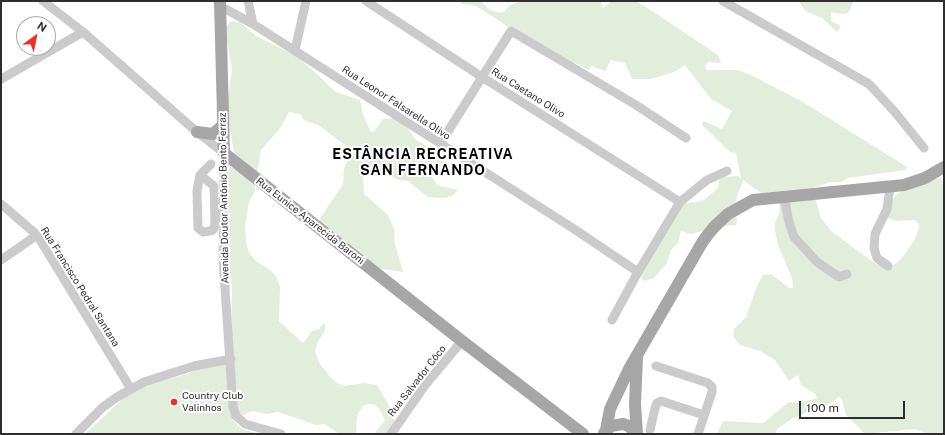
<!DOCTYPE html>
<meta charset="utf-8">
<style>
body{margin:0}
#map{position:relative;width:945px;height:435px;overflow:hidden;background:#fff;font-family:"Public Sans",sans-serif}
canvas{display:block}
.frame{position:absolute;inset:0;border:2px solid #2e2e2e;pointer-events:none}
.north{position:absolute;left:16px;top:16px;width:40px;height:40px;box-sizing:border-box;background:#fff;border:1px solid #ababab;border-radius:50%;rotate:33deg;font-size:11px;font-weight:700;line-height:16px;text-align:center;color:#2e2e2e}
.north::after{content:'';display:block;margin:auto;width:14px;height:18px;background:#f02e26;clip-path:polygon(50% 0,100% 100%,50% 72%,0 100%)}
.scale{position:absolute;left:799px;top:401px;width:106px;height:18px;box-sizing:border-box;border:2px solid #2e2e2e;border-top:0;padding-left:5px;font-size:12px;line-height:14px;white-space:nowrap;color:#2e2e2e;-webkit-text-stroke:3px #fff;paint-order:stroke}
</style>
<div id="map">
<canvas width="945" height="435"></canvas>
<div class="frame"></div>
<div class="north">N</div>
<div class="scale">100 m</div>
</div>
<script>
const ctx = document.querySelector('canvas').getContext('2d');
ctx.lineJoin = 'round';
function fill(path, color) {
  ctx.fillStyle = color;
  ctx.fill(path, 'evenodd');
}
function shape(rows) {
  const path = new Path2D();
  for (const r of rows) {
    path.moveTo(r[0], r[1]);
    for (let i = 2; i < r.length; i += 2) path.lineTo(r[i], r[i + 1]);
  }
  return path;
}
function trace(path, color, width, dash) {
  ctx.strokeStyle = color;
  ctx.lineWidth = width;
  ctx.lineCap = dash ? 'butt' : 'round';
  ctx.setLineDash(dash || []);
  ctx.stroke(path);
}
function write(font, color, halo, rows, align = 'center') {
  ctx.font = font + ' "Public Sans",sans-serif';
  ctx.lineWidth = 4;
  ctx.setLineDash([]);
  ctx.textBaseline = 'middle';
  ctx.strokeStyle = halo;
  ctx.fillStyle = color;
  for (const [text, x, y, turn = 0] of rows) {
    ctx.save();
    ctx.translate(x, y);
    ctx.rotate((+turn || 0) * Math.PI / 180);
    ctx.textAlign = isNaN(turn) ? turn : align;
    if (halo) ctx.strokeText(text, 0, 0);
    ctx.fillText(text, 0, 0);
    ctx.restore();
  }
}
const green = shape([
 [459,1,481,1,490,10,500,13,505,11,510,5,523,1,601,1,603,8,611,1,633,1,640,3,718,55,721,63,708,62,705,67,707,70,737,70,751,75,803,102,907,167,905,170,848,178,841,182,830,182,812,188,761,193,743,180,735,203,734,210,737,221,736,225,724,226,716,234,702,231,691,234,681,231,678,243,671,250,667,263,654,278,645,281,642,279,641,275,648,254,683,203,697,202,705,199,718,188,719,180,724,177,738,176,741,178,736,153,730,152,702,125,703,121,722,129,732,111,711,99,685,65,674,72,651,79,632,79,625,63,611,60,605,71,592,66,588,70,578,64,551,59,518,37,504,24,476,6,462,4],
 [799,1,854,1,848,13,843,14,831,12,831,21,839,25,840,28,837,32,822,18,805,11],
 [231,21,240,22,256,36,298,57,336,92,360,100,363,115,371,132,374,132,383,119,394,118,406,126,416,140,433,150,450,156,430,174,437,185,458,190,452,196,443,198,428,197,408,181,398,180,375,167,363,178,364,194,387,214,394,228,395,244,403,272,376,268,319,224,321,217,343,184,344,168,351,154,348,147,318,125,304,120,300,114,289,112,281,127,261,150,257,176,234,152,226,110,232,70,225,28],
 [229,166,254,179,255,191,249,202,245,226,246,243,249,253,256,261,271,271,276,276,280,287,279,321,303,343,312,331,319,329,323,324,325,324,325,331,318,341,315,352,320,364,331,378,337,383,344,386,364,383,377,385,391,409,395,424,392,434,374,434,385,420,380,410,376,405,368,404,363,406,357,415,356,434,339,434,325,424,316,425,278,412,267,414,253,411,232,419,240,428,258,434,85,434,130,392,143,386,187,374,231,353,232,286,229,268,230,251,226,210],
 [940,178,944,182,944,434,928,434,914,429,865,434,846,415,842,400,839,397,829,404,793,418,777,429,776,434,717,434,723,421,763,423,789,402,800,403,817,398,815,394,801,385,798,375,789,381,775,360,760,351,740,345,733,336,734,329,746,317,757,286,763,275,771,274,789,288,793,288,792,278,778,245,775,231,775,223,780,212,779,203,813,197,816,201,821,218,832,232,876,264,888,268,897,263,905,254,915,239,919,228,918,223,915,220,896,221,887,218,884,207,902,190,924,181]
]);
const minor = shape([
 [43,1,83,32,197,132,224,153,223,259,233,407,236,416,245,424,281,434],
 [248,1,253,24],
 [366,1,482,77,680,202],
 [723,1,869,84,894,111,924,148],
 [218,2,220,6,253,24,571,227,638,272],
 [295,50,306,1],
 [1,79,83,32],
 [440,144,511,31,636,105,686,138],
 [200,175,214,186,215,225,213,230,210,231,203,232,198,228,197,191,200,175,211,164],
 [784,197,789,222,794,237,817,262,839,277,847,274],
 [1,204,37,235,131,389],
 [1,260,37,235],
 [888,266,877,258,874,248,875,234,887,209,890,187],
 [612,320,638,272,680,202,707,180,727,171],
 [656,366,708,383,712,387,712,392,698,434],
 [650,430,655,408,657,403,661,401,704,415],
 [76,434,103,407,117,397,144,382,194,366,231,359],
 [391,434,426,384,462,341]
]);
const major = shape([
 [220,1,224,153,462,341,583,434],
 [197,132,213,134,222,126],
 [606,430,610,409,629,369,703,241,714,227,728,214,753,200,904,185,925,178,944,167],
 [604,433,611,426,623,424,629,426,636,434],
 [637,434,635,404,637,357]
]);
const markers = [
 [174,402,4,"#f02e26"]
];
const streetNames = [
 ["Rua Caetano Olivo",528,93,32],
 ["Rua Leonor Falsarella Olivo",396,103,33],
 ["Avenida Doutor Antônio Bento Ferraz",224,198,-91],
 ["Rua Eunice Aparecida Baroni",310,221,38],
 ["Rua Francisco Pedral Santana",80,287,58],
 ["Rua Salvador Côco",417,381,-52]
];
const poiNames = [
 ["Country Club",182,396],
 ["Valinhos",182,408]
];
const districtNames = [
 ["ESTÂNCIA RECREATIVA",423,155],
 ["SAN FERNANDO",423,171]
];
fill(green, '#e3eddb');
trace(minor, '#cbcbcb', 9);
trace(major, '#a6a6a6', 12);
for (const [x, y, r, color] of markers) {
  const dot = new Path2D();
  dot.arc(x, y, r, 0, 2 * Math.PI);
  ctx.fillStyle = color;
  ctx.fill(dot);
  trace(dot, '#fff', 1.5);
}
write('10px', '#2e2e2e', '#fff', streetNames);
write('10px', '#2e2e2e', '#fff', poiNames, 'left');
ctx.letterSpacing = '1px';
write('bold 14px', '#000', '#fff', districtNames);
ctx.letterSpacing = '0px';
</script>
